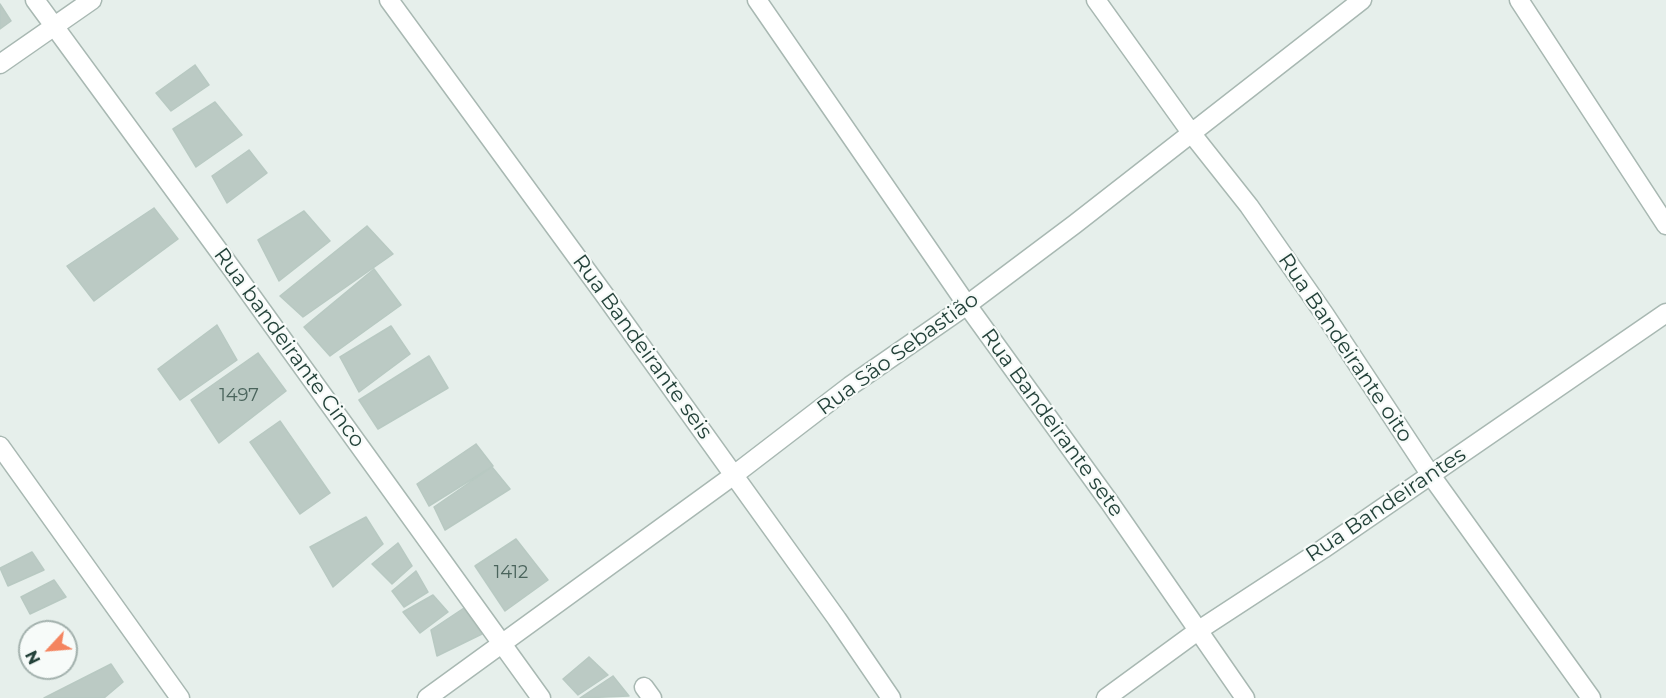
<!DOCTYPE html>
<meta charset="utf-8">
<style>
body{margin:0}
#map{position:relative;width:1666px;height:698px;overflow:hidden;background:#e6efeb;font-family:Montserrat,sans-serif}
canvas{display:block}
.north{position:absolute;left:18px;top:620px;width:60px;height:60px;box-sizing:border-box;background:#f7fbf9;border:2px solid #a3b1ad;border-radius:50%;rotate:244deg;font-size:16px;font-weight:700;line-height:24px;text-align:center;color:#24423a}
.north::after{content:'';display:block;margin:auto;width:21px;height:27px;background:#f4845f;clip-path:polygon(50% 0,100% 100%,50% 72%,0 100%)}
</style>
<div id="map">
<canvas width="1666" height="698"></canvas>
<div class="north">N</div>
</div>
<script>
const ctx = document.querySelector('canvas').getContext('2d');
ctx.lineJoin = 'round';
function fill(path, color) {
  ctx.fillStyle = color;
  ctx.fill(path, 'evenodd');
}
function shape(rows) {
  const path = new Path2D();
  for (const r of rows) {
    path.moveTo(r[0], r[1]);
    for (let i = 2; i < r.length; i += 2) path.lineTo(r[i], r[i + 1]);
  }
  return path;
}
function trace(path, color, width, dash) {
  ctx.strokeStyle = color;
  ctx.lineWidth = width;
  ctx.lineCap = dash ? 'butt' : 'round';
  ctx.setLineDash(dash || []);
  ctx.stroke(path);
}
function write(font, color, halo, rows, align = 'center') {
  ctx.font = font + ' Montserrat,sans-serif';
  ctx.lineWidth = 4.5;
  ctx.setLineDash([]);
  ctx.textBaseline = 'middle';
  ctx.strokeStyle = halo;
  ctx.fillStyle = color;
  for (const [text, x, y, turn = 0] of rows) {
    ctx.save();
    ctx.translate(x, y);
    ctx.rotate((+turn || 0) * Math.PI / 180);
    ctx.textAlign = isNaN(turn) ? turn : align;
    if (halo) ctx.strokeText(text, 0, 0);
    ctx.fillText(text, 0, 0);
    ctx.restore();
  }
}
const building = shape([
 [0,4,11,21,0,29,0,4],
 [195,65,209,85,171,111,156,93,195,65],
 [215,102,242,135,196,167,173,129,215,102],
 [249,150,267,173,227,203,212,176,249,150],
 [154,208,178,239,94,301,67,266,154,208],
 [304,211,330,241,279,281,258,240,304,211],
 [367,226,393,254,303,317,280,296,367,226],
 [374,269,401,305,330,356,304,327,374,269],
 [217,325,237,360,180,400,158,369,217,325],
 [391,326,410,354,359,392,340,357,391,326],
 [258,353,286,391,219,443,191,400,258,353],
 [429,356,448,388,378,429,359,400,429,356],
 [280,421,330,493,300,514,250,442,280,421],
 [476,444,493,466,429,506,417,484,476,444],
 [492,467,510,489,445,530,434,507,492,467],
 [366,517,383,544,333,587,310,547,366,517],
 [516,539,548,580,505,611,475,566,516,539],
 [398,543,412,566,392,584,372,564,398,543],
 [32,552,44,570,8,586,0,568,32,552],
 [416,571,428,592,404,607,392,591,416,571],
 [54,580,66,597,30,614,21,597,54,580],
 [433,595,448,612,420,633,403,612,433,595],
 [464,608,482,634,437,656,431,630,464,608],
 [589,657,608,675,578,695,563,679,589,657],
 [111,664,123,682,104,698,44,698,111,664],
 [613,676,629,696,580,698,613,676]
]);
const minor = shape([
 [35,0,232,269,541,698],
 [389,0,606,297,837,619,891,698],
 [757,0,967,305,1110,503,1245,698],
 [1096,0,1192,134,1249,206,1325,315,1430,474,1591,698],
 [1519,0,1666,225],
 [0,64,92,0],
 [0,446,180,698],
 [644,687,652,698],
 [427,698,734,475,850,386,967,305,1075,224,1362,0],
 [1106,698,1199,630,1323,549,1666,313]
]);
const numberNames = [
 ["1497",239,396],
 ["1412",511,573]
];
const streetNames = [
 ["Rua Bandeirante seis",642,347,54],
 ["Rua bandeirante Cinco",289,348,54],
 ["Rua Bandeirante oito",1345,348,56],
 ["Rua São Sebastião",898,354,-36],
 ["Rua Bandeirante sete",1052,423,54],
 ["Rua Bandeirantes",1386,505,-34]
];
fill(building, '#bbcac4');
trace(building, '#b8c9c2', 1.5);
trace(minor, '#a8b8b2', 21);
trace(minor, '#fff', 18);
write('18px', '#4a645c', null, numberNames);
write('21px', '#24423a', '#f7fbf9', streetNames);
</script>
